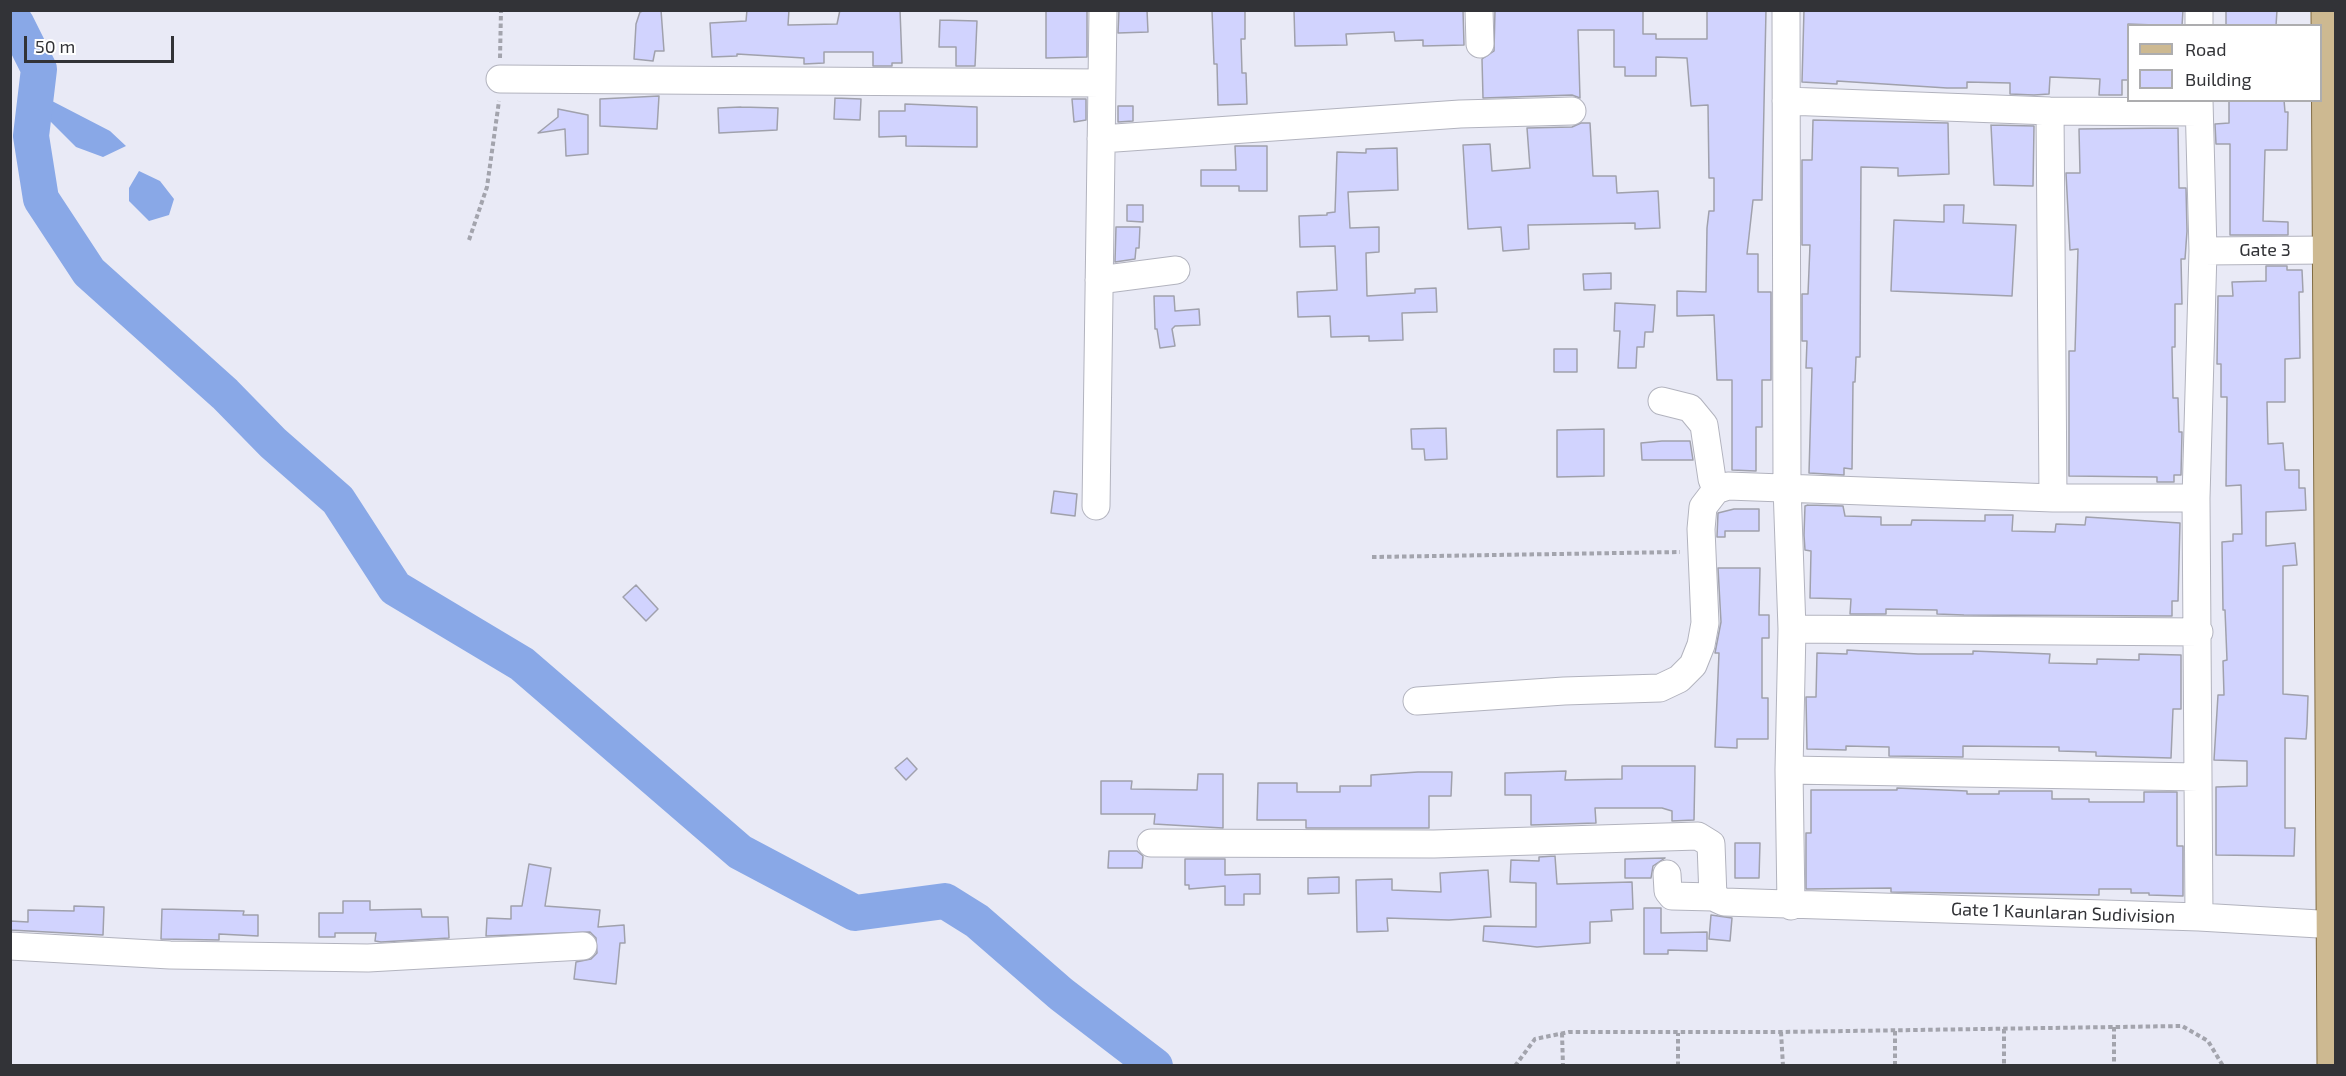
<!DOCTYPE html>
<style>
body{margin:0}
#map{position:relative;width:2346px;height:1076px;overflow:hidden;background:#e9eaf6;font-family:"Exo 2",sans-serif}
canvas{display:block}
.frame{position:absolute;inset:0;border:12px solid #323337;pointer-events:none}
.legend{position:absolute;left:2127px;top:24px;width:195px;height:78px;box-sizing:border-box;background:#fff;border:2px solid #adadaf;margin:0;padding:8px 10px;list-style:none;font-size:18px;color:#323337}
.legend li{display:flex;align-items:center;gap:12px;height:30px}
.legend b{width:30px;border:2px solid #adadaf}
.scale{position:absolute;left:24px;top:36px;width:150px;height:27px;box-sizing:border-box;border:3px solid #323337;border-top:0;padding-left:8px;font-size:18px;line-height:21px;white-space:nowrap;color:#323337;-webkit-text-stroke:4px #fff;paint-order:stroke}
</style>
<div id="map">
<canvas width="2346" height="1076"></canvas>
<div class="frame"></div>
<ul class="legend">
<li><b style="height:8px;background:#cdb991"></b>Road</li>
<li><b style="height:16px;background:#d1d3fe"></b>Building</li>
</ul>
<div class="scale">50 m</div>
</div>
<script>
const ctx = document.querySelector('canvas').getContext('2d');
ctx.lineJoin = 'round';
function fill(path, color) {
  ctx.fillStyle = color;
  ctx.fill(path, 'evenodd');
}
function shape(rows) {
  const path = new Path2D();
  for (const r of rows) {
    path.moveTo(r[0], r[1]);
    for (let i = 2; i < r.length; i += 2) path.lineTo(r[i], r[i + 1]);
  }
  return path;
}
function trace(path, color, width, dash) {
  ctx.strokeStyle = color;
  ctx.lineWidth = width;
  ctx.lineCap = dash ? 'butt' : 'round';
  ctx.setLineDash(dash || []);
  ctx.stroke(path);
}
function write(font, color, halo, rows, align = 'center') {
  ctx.font = font + ' "Exo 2",sans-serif';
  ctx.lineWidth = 4.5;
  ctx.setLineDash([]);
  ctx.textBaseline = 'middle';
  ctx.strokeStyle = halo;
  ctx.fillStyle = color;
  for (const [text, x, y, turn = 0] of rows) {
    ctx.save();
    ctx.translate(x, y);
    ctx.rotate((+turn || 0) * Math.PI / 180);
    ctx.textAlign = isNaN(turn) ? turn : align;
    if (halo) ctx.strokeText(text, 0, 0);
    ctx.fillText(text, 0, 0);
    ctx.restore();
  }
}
const water = shape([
 [52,101,110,131,126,146,103,157,76,147,50,121],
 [139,171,160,181,174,199,169,215,149,221,129,201,129,188]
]);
const river = shape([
 [10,19,16,23,39,69,31,136,41,199,89,272,225,394,273,443,338,500,395,588,522,664,740,852,855,913,945,901,977,921,1061,994,1155,1066]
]);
const building = shape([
 [646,10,661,10,664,51,655,51,653,61,634,59,636,24,640,12,646,10],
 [747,10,789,10,788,25,837,24,840,10,900,10,902,63,892,63,892,66,873,66,873,52,824,52,824,63,804,64,804,58,737,54,737,56,712,57,710,23,746,21,747,10],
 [1046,10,1087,10,1087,57,1046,58,1046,10],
 [1119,10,1147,10,1148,32,1118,33,1119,10],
 [1212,10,1245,10,1245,39,1241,39,1242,73,1246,73,1247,104,1218,105,1217,64,1214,64,1212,10],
 [1294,10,1463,10,1464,45,1423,46,1423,40,1395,41,1394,32,1346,34,1347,45,1295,46,1294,10],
 [1495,10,1643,10,1643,34,1656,34,1656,39,1707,39,1707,11,1766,10,1762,200,1753,200,1747,254,1758,254,1758,292,1771,292,1771,380,1762,380,1762,427,1756,427,1756,471,1732,470,1732,380,1717,380,1714,315,1677,316,1677,291,1706,292,1707,228,1709,211,1714,211,1714,178,1709,178,1708,105,1691,106,1687,58,1656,57,1656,76,1625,76,1625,67,1614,67,1614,30,1578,30,1580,98,1572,95,1483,98,1482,59,1494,51,1495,10],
 [1804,10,2183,10,2182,26,2128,24,2128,80,2122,80,2122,95,2099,95,2100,79,2050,77,2049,94,2034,95,2010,94,2010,83,1967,82,1967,88,1947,88,1837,81,1837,84,1802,82,1804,10],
 [2226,10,2277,10,2276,26,2226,26,2226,10],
 [940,20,977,21,975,66,956,66,956,47,939,47,940,20],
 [659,96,657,129,600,126,600,99,659,96],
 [835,98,861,99,860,120,834,119,835,98],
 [1072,99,1086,99,1086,120,1074,122,1072,99],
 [2229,100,2284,100,2285,112,2288,112,2287,150,2265,150,2263,221,2288,222,2288,235,2230,235,2230,144,2216,144,2215,124,2229,123,2229,100],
 [905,104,977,107,977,147,906,146,906,136,879,137,879,111,905,111,905,104],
 [1118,106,1133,106,1133,121,1118,122,1118,106],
 [741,107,778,108,777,130,719,133,718,108,741,107],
 [558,109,588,115,588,154,566,156,565,129,538,133,558,117,558,109],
 [1813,120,1948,123,1949,174,1898,176,1898,168,1861,167,1860,357,1856,357,1855,382,1853,382,1852,469,1844,468,1844,475,1809,473,1812,368,1806,368,1807,341,1802,341,1802,294,1808,294,1810,245,1802,245,1802,160,1812,160,1813,120],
 [1581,123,1590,123,1593,176,1616,176,1617,193,1658,191,1660,228,1635,229,1635,223,1528,225,1529,249,1503,251,1501,227,1468,229,1463,145,1490,144,1492,171,1530,168,1527,128,1572,127,1581,123],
 [1991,125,2034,126,2033,186,1994,185,1991,125],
 [2178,128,2179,188,2186,188,2187,231,2185,259,2181,259,2182,304,2175,304,2175,347,2172,347,2173,398,2178,398,2179,432,2182,432,2181,475,2174,475,2174,482,2157,482,2157,477,2069,476,2069,351,2075,351,2078,249,2070,250,2066,173,2080,173,2079,129,2178,128],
 [1235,146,1267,146,1267,191,1239,191,1239,186,1201,186,1201,170,1236,170,1235,146],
 [1397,148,1398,190,1348,192,1350,228,1379,227,1379,252,1366,253,1367,296,1415,293,1415,289,1436,288,1437,312,1402,313,1403,340,1369,341,1369,336,1331,337,1330,316,1298,317,1297,292,1337,290,1335,246,1300,247,1299,216,1327,215,1327,213,1335,212,1337,152,1366,153,1366,149,1397,148],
 [1127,205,1143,205,1143,222,1127,221,1127,205],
 [1944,205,1964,205,1963,223,2016,225,2012,296,1891,291,1894,220,1944,222,1944,205],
 [1116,227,1140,227,1139,248,1136,248,1135,259,1115,262,1116,227],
 [2266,266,2287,266,2287,270,2302,270,2303,292,2299,292,2300,358,2285,359,2285,402,2267,402,2268,444,2283,443,2285,470,2299,470,2299,488,2305,488,2306,510,2266,512,2266,546,2295,543,2297,565,2283,566,2283,694,2308,696,2307,725,2306,739,2285,738,2285,828,2295,828,2294,856,2216,855,2216,787,2247,786,2247,761,2214,760,2218,695,2224,695,2223,661,2227,660,2225,610,2223,610,2222,542,2233,541,2233,534,2242,534,2241,485,2226,486,2227,397,2221,397,2221,364,2217,364,2218,296,2233,296,2232,282,2266,281,2266,266],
 [1611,273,1611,289,1584,290,1583,274,1611,273],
 [1154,296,1174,296,1175,311,1199,309,1200,325,1175,326,1172,329,1175,346,1160,348,1157,329,1155,329,1154,296],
 [1615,303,1655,305,1653,332,1645,332,1644,347,1637,347,1636,368,1618,368,1620,331,1614,331,1615,303],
 [1554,349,1577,349,1577,372,1554,372,1554,349],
 [1446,428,1447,459,1425,460,1424,449,1412,449,1411,429,1446,428],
 [1604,429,1604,476,1557,477,1557,430,1604,429],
 [1662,441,1690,441,1693,460,1642,460,1641,443,1662,441],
 [1054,491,1077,494,1075,516,1051,513,1054,491],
 [1808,505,1843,506,1845,516,1881,517,1881,525,1911,525,1912,520,1985,521,1985,515,2013,515,2012,531,2055,532,2056,524,2085,525,2086,517,2180,523,2178,601,2172,601,2172,616,1964,615,1937,614,1937,610,1886,609,1886,614,1850,614,1851,599,1810,598,1811,551,1805,550,1804,535,1805,506,1808,505],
 [1734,509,1759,509,1759,531,1725,531,1725,537,1717,537,1718,513,1734,509],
 [1718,568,1760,568,1759,615,1769,615,1769,638,1762,638,1762,698,1768,698,1768,739,1737,739,1737,748,1715,747,1719,653,1715,653,1721,622,1718,568],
 [636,585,658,609,646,621,623,597,636,585],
 [1847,650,1918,654,1973,654,1973,651,2050,654,2049,663,2097,664,2097,659,2139,660,2139,654,2181,655,2181,709,2173,709,2171,758,2096,756,2096,752,2059,751,2059,747,1963,746,1963,757,1889,756,1889,747,1846,746,1846,750,1807,749,1806,697,1816,697,1817,653,1847,654,1847,650],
 [907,758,917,769,906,780,895,768,907,758],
 [1622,766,1695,766,1694,820,1672,821,1672,811,1662,808,1595,808,1596,823,1531,825,1531,795,1505,795,1505,773,1566,771,1565,780,1622,779,1622,766],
 [1418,772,1452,772,1451,796,1429,796,1429,828,1306,828,1306,820,1257,820,1258,783,1297,783,1297,792,1340,792,1340,786,1371,786,1371,775,1418,772],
 [1198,774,1223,774,1223,828,1154,824,1155,814,1101,814,1101,781,1132,781,1131,789,1197,790,1198,774],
 [1897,788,1967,791,1967,794,1999,794,1999,791,2052,791,2052,799,2089,799,2089,802,2144,802,2144,792,2177,792,2177,846,2183,846,2183,896,2149,895,2149,893,2131,893,2131,889,2099,889,2099,895,1891,892,1891,888,1806,889,1806,833,1811,833,1811,790,1897,790,1897,788],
 [1735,843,1760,843,1759,878,1735,878,1735,843],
 [1109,851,1137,851,1143,856,1142,868,1108,868,1109,851],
 [1555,856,1557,884,1632,882,1633,909,1611,910,1612,921,1590,922,1590,943,1537,947,1483,941,1484,926,1536,927,1536,883,1510,882,1511,860,1539,861,1539,857,1555,856],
 [1665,858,1653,866,1651,878,1625,878,1625,859,1665,858],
 [1185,859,1225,859,1225,875,1260,874,1260,894,1244,894,1244,905,1225,905,1225,886,1189,889,1189,885,1185,885,1185,859],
 [529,864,551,868,545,906,600,910,598,927,624,925,625,943,620,943,616,984,574,979,576,962,591,959,597,953,596,938,590,932,486,936,487,918,511,919,511,906,522,906,529,864],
 [1488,870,1491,917,1449,920,1387,918,1388,931,1357,932,1356,880,1392,879,1392,890,1441,892,1440,873,1488,870],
 [1339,877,1339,893,1308,894,1308,878,1339,877],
 [343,901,370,901,370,910,421,909,422,917,448,917,449,938,381,942,375,941,376,933,335,933,335,937,319,937,319,913,343,913,343,901],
 [74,906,104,907,103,935,10,930,10,921,28,922,28,910,74,911,74,906],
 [1644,908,1661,908,1661,933,1707,932,1707,951,1668,950,1668,954,1644,954,1644,908],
 [162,909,244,911,243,915,258,915,258,936,219,934,219,940,161,939,162,909],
 [1711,915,1732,918,1730,941,1709,939,1711,915]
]);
const path = shape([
 [500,58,501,10],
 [469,240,487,187,499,101],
 [1372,557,1680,552],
 [2114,1027,2114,1066],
 [2004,1029,2004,1066],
 [1895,1031,1895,1066],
 [1781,1032,1783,1066],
 [1562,1033,1563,1066],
 [1515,1066,1535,1039,1569,1032,1781,1032,2182,1026,2208,1041,2223,1066],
 [1678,1066,1678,1033]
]);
const minor = shape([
 [1479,10,1480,44],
 [1786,10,1787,487,1792,629,1789,770,1791,906],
 [2199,10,2199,26],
 [500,79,1101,83],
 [2199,100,2203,251,2196,498,2199,917],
 [1786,101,2050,111,2199,112],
 [2050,111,2053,498],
 [1101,139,1460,114,1572,111],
 [2203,251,2328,250],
 [1099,280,1176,270],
 [1662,401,1690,408,1704,425,1712,479,1716,490],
 [1096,506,1103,10],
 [1792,629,2199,632],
 [1417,701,1564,691,1660,688,1679,679,1693,665,1701,645,1705,623,1701,529,1703,507,1716,490,1728,486,2053,498,2196,498],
 [1789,770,2198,777],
 [1151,843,1434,844,1698,836,1711,844,1713,897,1724,902,2199,917,2336,925],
 [1667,874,1668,891,1672,896,1713,897],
 [10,946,170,955,368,958,583,946]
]);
const major = shape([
 [2328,10,2334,1066]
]);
const streetNames = [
 ["Gate 3",2265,250],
 ["Gate 1 Kaunlaran Sudivision",2063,913,2]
];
fill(water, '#89a8e7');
trace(river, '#89a8e7', 36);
fill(building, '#d1d3fe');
trace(building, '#a0a1ac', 1.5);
trace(minor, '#b2b3be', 29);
trace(major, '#816c42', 35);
trace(path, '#a3a4ad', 4, [4.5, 3]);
trace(minor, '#fff', 27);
trace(major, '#cdb991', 33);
write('18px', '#323337', '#fff', streetNames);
</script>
